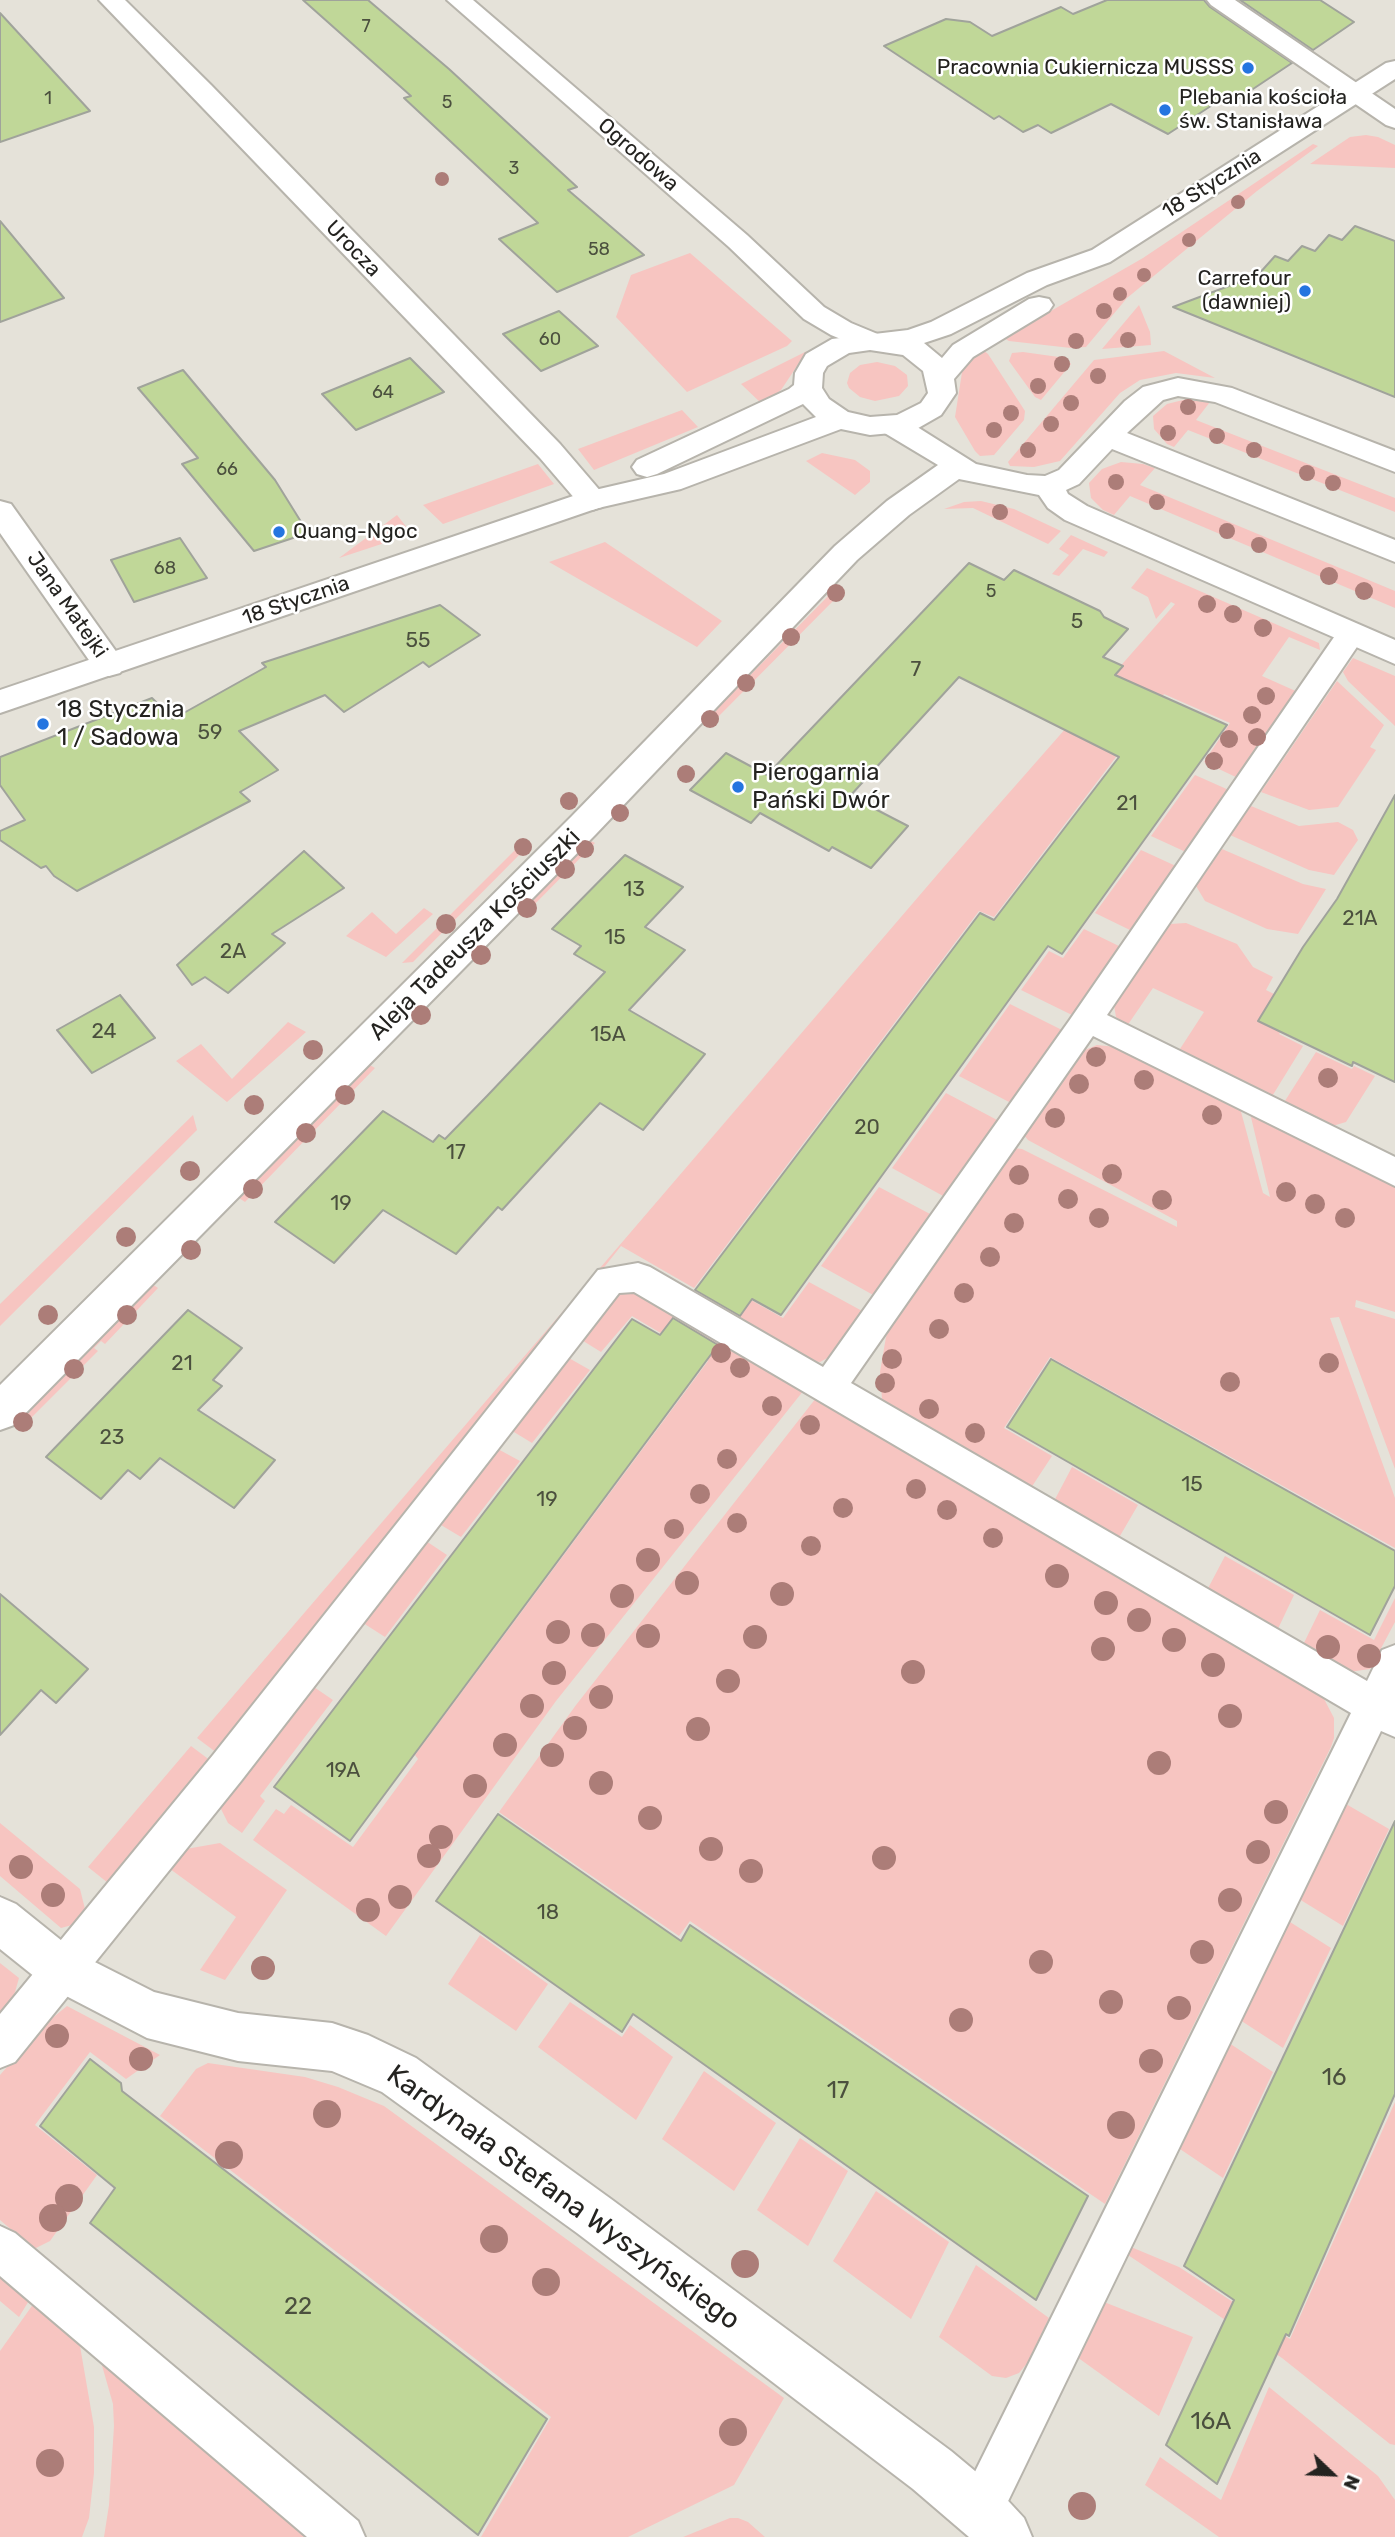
<!DOCTYPE html>
<meta charset="utf-8">
<style>
body{margin:0}
#map{position:relative;width:1395px;height:2537px;overflow:hidden;background:#e5e2d9;font-family:Rubik,sans-serif}
canvas{display:block}
.north{position:absolute;left:1297px;top:2439px;width:70px;height:70px;-webkit-text-stroke:5px #fff;paint-order:stroke;rotate:113deg;font-size:19px;font-weight:700;line-height:28px;text-align:center;color:#242320}
.north::after{content:'';display:block;margin:auto;width:24px;height:32px;background:#242320;clip-path:polygon(50% 0,100% 100%,50% 72%,0 100%)}
</style>
<div id="map">
<canvas width="1395" height="2537"></canvas>
<div class="north">N</div>
</div>
<script>
const ctx = document.querySelector('canvas').getContext('2d');
ctx.lineJoin = 'round';
function fill(path, color) {
  ctx.fillStyle = color;
  ctx.fill(path, 'evenodd');
}
function shape(rows) {
  const path = new Path2D();
  for (const r of rows) {
    path.moveTo(r[0], r[1]);
    for (let i = 2; i < r.length; i += 2) path.lineTo(r[i], r[i + 1]);
  }
  return path;
}
function trace(path, color, width, dash) {
  ctx.strokeStyle = color;
  ctx.lineWidth = width;
  ctx.lineCap = dash ? 'butt' : 'round';
  ctx.setLineDash(dash || []);
  ctx.stroke(path);
}
function write(font, color, halo, rows, align = 'center') {
  ctx.font = font + ' Rubik,sans-serif';
  ctx.lineWidth = 5;
  ctx.setLineDash([]);
  ctx.textBaseline = 'middle';
  ctx.strokeStyle = halo;
  ctx.fillStyle = color;
  for (const [text, x, y, turn = 0] of rows) {
    ctx.save();
    ctx.translate(x, y);
    ctx.rotate((+turn || 0) * Math.PI / 180);
    ctx.textAlign = isNaN(turn) ? turn : align;
    if (halo) ctx.strokeText(text, 0, 0);
    ctx.fillText(text, 0, 0);
    ctx.restore();
  }
}
const green = shape([
 [1366,135,1378,137,1395,145,1395,168,1310,164,1350,137],
 [1313,144,1318,146,1257,191,1127,298,1086,347,1071,348,1009,341,1004,338,1143,258],
 [690,253,792,341,787,346,687,392,616,317,631,275],
 [1139,305,1150,332,1151,345,1102,349],
 [983,350,988,354,1025,411,1024,420,994,455,980,456,975,451,955,417,963,366],
 [807,351,781,390,762,404,741,384],
 [1164,351,1215,378,1176,373,1140,380,1120,393,1060,461,1034,467,1010,466,1008,462,1094,360],
 [1023,352,1066,358,1071,364,1041,400,1035,397,1009,361,1012,353],
 [877,362,895,366,907,375,908,386,899,396,875,401,860,397,849,388,847,383,850,373,860,365],
 [1183,400,1210,402,1196,420,1395,498,1395,512,1188,430,1174,447,1167,444,1154,429,1153,416,1167,404],
 [682,410,698,427,594,470,578,449],
 [822,453,855,460,870,471,870,482,855,495,806,461],
 [1121,462,1143,464,1155,468,1140,485,1395,591,1395,608,1130,496,1114,515,1103,510,1091,498,1089,483,1102,469],
 [538,464,554,484,443,524,423,505],
 [981,501,1014,509,1061,531,1048,544,973,508,944,509,964,502],
 [397,515,412,534,339,558],
 [1071,535,1108,552,1104,557,1083,549,1059,576,1052,574,1069,555,1059,549],
 [605,542,722,621,697,647,549,562],
 [1147,568,1319,643,1320,650,1289,637,1262,676,1300,693,1240,779,1204,762,1230,723,1164,694,994,917,979,911,694,1288,621,1246,217,1753,197,1738,943,868,1175,604,1171,602,1156,619,1148,597,1131,588],
 [835,589,841,593,711,724,705,721],
 [1353,658,1395,676,1395,726,1348,681,1343,672],
 [1337,681,1384,725,1370,747,1376,750,1338,807,1309,810,1261,792],
 [1195,775,1231,791,1188,853,1151,836],
 [1251,806,1299,826,1338,822,1353,830,1358,840,1334,875,1309,870,1230,835],
 [525,840,531,843,413,962,402,963],
 [589,840,595,843,527,912,521,908],
 [1222,849,1303,884,1326,889,1298,934,1267,929,1205,901,1196,886],
 [1141,850,1178,867,1132,931,1095,913],
 [424,908,433,914,386,957,346,936,372,912,396,934],
 [1186,923,1237,944,1253,967,1273,977,1266,990,1298,1006,1279,1034,1303,1046,1271,1098,1178,1052,1204,1012,1153,988,1127,1026,1116,1017,1114,1005,1116,999,1170,924],
 [1084,929,1121,947,1074,1016,1021,990,1049,951,1063,958],
 [1010,1004,1062,1030,1011,1103,959,1076],
 [288,1022,306,1032,227,1102,176,1061,201,1044,232,1079],
 [1097,1045,1116,1047,1240,1108,1263,1193,1270,1197,1250,1113,1395,1185,1395,1312,1356,1300,1355,1307,1395,1319,1395,1469,1339,1317,1330,1318,1395,1498,1395,1548,1050,1357,1004,1428,1052,1456,1029,1491,886,1407,882,1399,880,1372,886,1337,892,1322,1013,1148,1022,1149,1177,1227,1177,1221,1028,1140,1023,1134,1080,1052],
 [1316,1052,1352,1069,1354,1066,1375,1076,1346,1122,1329,1127,1283,1104],
 [368,1064,375,1068,245,1202,239,1198],
 [946,1093,999,1121,945,1197,892,1168],
 [193,1115,197,1130,0,1326,0,1304],
 [879,1187,932,1215,875,1296,821,1266],
 [707,1275,783,1318,809,1282,864,1312,831,1356,820,1362,812,1361,697,1294,695,1291],
 [152,1284,158,1288,105,1344,101,1341,94,1348,98,1351,21,1428,16,1423],
 [633,1290,804,1390,556,1701,386,1936,253,1840,276,1809,284,1814,291,1805,353,1847,418,1759,415,1755,708,1361,632,1316,601,1352,580,1339,609,1302,621,1293],
 [567,1357,590,1370,532,1443,509,1429],
 [816,1398,1313,1688,1323,1697,1334,1718,1334,1738,1331,1747,1105,2204,690,1921,679,1936,499,1812,576,1705],
 [496,1448,520,1461,461,1537,436,1522],
 [1072,1467,1138,1505,1117,1541,1052,1505],
 [423,1539,447,1555,385,1637,360,1621],
 [1225,1556,1294,1595,1276,1633,1205,1594],
 [1395,1598,1395,1622,1370,1669,1349,1672,1302,1647,1320,1610,1374,1640],
 [308,1683,333,1700,260,1796,265,1801,242,1833,228,1823,220,1807],
 [191,1746,211,1761,132,1861,108,1883,88,1867],
 [1346,1804,1389,1829,1343,1926,1299,1899],
 [0,1823,80,1889,85,1909,72,1925,61,1928,0,1876],
 [220,1843,287,1890,225,1980,200,1970,236,1917,166,1866,186,1849],
 [1290,1922,1331,1948,1283,2048,1240,2020],
 [480,1935,548,1984,516,2031,448,1984],
 [0,1963,19,1978,9,2013,0,2024],
 [570,2002,622,2037,630,2025,673,2057,636,2120,538,2047],
 [67,2006,160,2055,126,2079,90,2052,35,2125,97,2175,50,2241,34,2249,0,2220,0,2075,45,2024],
 [1229,2043,1273,2072,1223,2178,1177,2147],
 [208,2063,305,2077,338,2087,384,2106,784,2398,734,2485,628,2537,481,2537,551,2417,160,2116,196,2069],
 [704,2071,776,2123,734,2191,662,2139],
 [1395,2102,1395,2445,1390,2444,1282,2358,1128,2255,1131,2247,1179,2267,1290,2339],
 [800,2138,848,2171,808,2246,757,2210],
 [876,2191,949,2242,911,2319,833,2261],
 [976,2265,1049,2318,1028,2362,1019,2373,1006,2378,992,2376,939,2337],
 [0,2274,30,2299,19,2317,0,2301],
 [1104,2302,1193,2337,1159,2416,1077,2357],
 [34,2303,80,2346,94,2427,94,2473,89,2518,82,2537,0,2537,0,2351],
 [101,2362,312,2537,104,2537,109,2505,114,2426,113,2404],
 [1269,2387,1378,2476,1395,2500,1395,2537,1219,2537,1145,2485,1160,2457,1221,2500],
 [730,2518,738,2518,748,2522,765,2537,683,2537]
]);
const building = shape([
 [303,0,368,0,449,69,577,187,568,190,644,255,557,292,499,239,538,223,404,98,411,96,303,0],
 [1107,0,1204,0,1210,7,1292,63,1229,105,1220,100,1168,134,1111,104,1051,133,1038,125,1023,132,999,116,994,119,884,46,946,19,970,22,992,36,1061,7,1073,14,1107,0],
 [1240,0,1320,0,1354,22,1313,50,1240,0],
 [0,13,90,111,0,142,0,13],
 [0,221,64,298,0,322,0,221],
 [1355,226,1395,241,1395,397,1173,307,1258,275,1275,256,1288,261,1302,246,1315,251,1329,235,1342,240,1355,226],
 [559,311,598,346,541,371,503,334,559,311],
 [410,358,444,392,356,430,322,394,410,358],
 [183,370,275,480,308,533,254,551,182,464,198,458,138,388,183,370],
 [180,538,207,578,134,602,111,560,180,538],
 [969,563,1004,580,1014,570,1100,611,1104,617,1128,629,1103,657,1123,666,1115,675,1227,725,1062,954,1048,946,781,1315,752,1299,740,1316,695,1290,980,913,994,920,1119,757,959,677,850,796,908,826,871,868,832,847,829,851,760,813,751,823,690,790,726,753,767,775,969,563],
 [440,605,480,635,429,667,423,662,344,712,325,695,239,731,278,770,240,792,250,801,77,891,54,876,46,866,41,868,0,840,0,831,25,820,0,785,0,757,152,698,173,719,266,667,262,663,440,605],
 [1395,795,1395,1082,1353,1062,1352,1066,1258,1021,1303,947,1337,899,1395,795],
 [304,851,344,888,272,934,285,943,228,993,205,977,192,985,177,965,304,851],
 [625,855,683,887,645,927,685,950,629,1010,705,1054,643,1130,600,1103,502,1210,498,1207,456,1254,383,1210,334,1263,275,1222,383,1111,433,1142,439,1135,445,1139,487,1096,605,972,574,954,581,946,552,929,625,855],
 [120,995,155,1038,92,1073,57,1030,120,995],
 [188,1310,242,1348,213,1380,222,1386,198,1410,275,1460,234,1508,160,1458,140,1479,128,1470,101,1499,46,1457,188,1310],
 [673,1318,718,1345,350,1841,274,1787,632,1319,660,1335,673,1318],
 [1051,1359,1395,1551,1395,1586,1370,1635,1007,1427,1051,1359],
 [0,1594,88,1669,56,1703,41,1690,0,1735,0,1594],
 [498,1814,681,1941,690,1925,1088,2196,1036,2300,633,2014,622,2032,436,1901,498,1814],
 [1395,1821,1395,2094,1289,2336,1286,2334,1217,2484,1166,2445,1234,2300,1184,2266,1395,1821],
 [90,2059,121,2083,122,2091,547,2419,478,2535,90,2223,115,2188,40,2126,90,2059]
]);
const lane = shape([
 [1351,625,1361,627,1364,634,1361,641,1107,1015,1395,1157,1395,1186,1093,1036,851,1383,1367,1681,1382,1650,1395,1645,1395,1737,1381,1731,996,2526,980,2533,964,2526,957,2510,964,2494,1351,1713,634,1292,619,1293,241,1781,15,2062,0,2068,0,2014,213,1755,598,1270,638,1263,650,1267,823,1367,1069,1021,1341,627,1351,625],
 [0,2226,15,2233,358,2521,365,2537,307,2537,0,2276,0,2226]
]);
const street = shape([
 [99,0,125,0,211,85,560,444,602,493,607,500,602,507,592,510,582,507,540,458,99,0],
 [447,0,473,0,747,235,824,307,851,323,880,335,884,341,880,347,870,350,860,347,831,335,804,319,729,247,447,0],
 [1207,0,1235,0,1395,109,1395,128,1386,125,1211,5,1207,0],
 [1178,378,1232,388,1395,451,1395,472,1215,402,1178,396,1163,400,1127,433,1395,540,1395,562,1112,449,1079,484,1066,490,1068,494,1087,506,1395,640,1395,664,1065,520,1048,508,1039,495,959,479,909,515,857,560,595,835,14,1425,0,1430,0,1385,571,817,835,546,887,501,938,465,883,432,879,425,883,418,893,416,903,418,976,464,1027,475,1045,476,1059,470,1125,401,1143,387,1178,378],
 [0,501,11,504,120,657,125,665,120,673,109,676,98,673,0,533,0,501],
 [0,1897,16,1904,77,1953,154,1992,238,2013,332,2023,368,2035,416,2058,611,2199,951,2451,999,2491,1024,2518,1032,2537,969,2537,913,2489,577,2233,382,2092,332,2071,238,2061,147,2038,45,1985,0,1949,0,1897]
]);
const secondary = shape([
 [1395,61,1395,79,1110,262,1047,285,951,334,924,343,942,358,953,345,1029,299,1039,297,1049,299,1053,305,1049,311,973,357,954,379,956,393,941,415,913,431,870,435,841,429,681,489,598,508,0,713,0,690,582,493,664,474,816,417,803,404,657,474,647,477,637,474,632,467,637,460,789,389,794,385,795,373,806,354,832,339,908,330,931,322,1027,273,1092,250,1386,63,1395,61],
 [870,350,903,355,923,371,928,393,921,403,897,415,870,417,848,412,829,399,822,388,823,373,827,366,849,353,870,350]
]);
const trees = [
 [442,179,7],
 [1238,202,7],
 [1189,240,7],
 [1144,275,7],
 [1120,294,7],
 [1104,311,8],
 [1128,340,8],
 [1076,341,8],
 [1062,364,8],
 [1098,376,8],
 [1038,386,8],
 [1071,403,8],
 [1188,407,8],
 [1011,413,8],
 [1051,424,8],
 [994,430,8],
 [1168,433,8],
 [1217,436,8],
 [1028,450,8],
 [1254,450,8],
 [1307,473,8],
 [1116,482,8],
 [1333,483,8],
 [1157,502,8],
 [1000,512,8],
 [1227,531,8],
 [1259,545,8],
 [1329,576,9],
 [1364,591,9],
 [836,593,9],
 [1207,604,9],
 [1233,614,9],
 [1263,628,9],
 [791,637,9],
 [746,683,9],
 [1266,696,9],
 [1252,715,9],
 [710,719,9],
 [1257,737,9],
 [1229,739,9],
 [1214,761,9],
 [686,774,9],
 [569,801,9],
 [620,813,9],
 [523,847,9],
 [585,849,9],
 [565,869,10],
 [527,908,10],
 [446,924,10],
 [481,955,10],
 [421,1015,10],
 [313,1050,10],
 [1096,1057,10],
 [1328,1078,10],
 [1144,1080,10],
 [1079,1084,10],
 [345,1095,10],
 [254,1105,10],
 [1212,1115,10],
 [1055,1118,10],
 [306,1133,10],
 [190,1171,10],
 [1112,1174,10],
 [1019,1175,10],
 [253,1189,10],
 [1286,1192,10],
 [1068,1199,10],
 [1162,1200,10],
 [1315,1204,10],
 [1099,1218,10],
 [1345,1218,10],
 [1014,1223,10],
 [126,1237,10],
 [191,1250,10],
 [990,1257,10],
 [964,1293,10],
 [48,1315,10],
 [127,1315,10],
 [939,1329,10],
 [721,1353,10],
 [892,1359,10],
 [1329,1363,10],
 [740,1368,10],
 [74,1369,10],
 [1230,1382,10],
 [885,1383,10],
 [772,1406,10],
 [929,1409,10],
 [23,1422,10],
 [810,1425,10],
 [975,1433,10],
 [727,1459,10],
 [916,1489,10],
 [700,1494,10],
 [843,1508,10],
 [947,1510,10],
 [737,1523,10],
 [674,1529,10],
 [993,1538,10],
 [811,1546,10],
 [648,1560,12],
 [1057,1576,12],
 [687,1583,12],
 [782,1594,12],
 [622,1596,12],
 [1106,1603,12],
 [1139,1620,12],
 [558,1632,12],
 [593,1635,12],
 [648,1636,12],
 [755,1637,12],
 [1174,1640,12],
 [1328,1647,12],
 [1103,1649,12],
 [1369,1656,12],
 [1213,1665,12],
 [913,1672,12],
 [554,1673,12],
 [728,1681,12],
 [601,1697,12],
 [532,1706,12],
 [1230,1716,12],
 [575,1728,12],
 [698,1729,12],
 [505,1745,12],
 [552,1755,12],
 [1159,1763,12],
 [601,1783,12],
 [475,1786,12],
 [1276,1812,12],
 [650,1818,12],
 [441,1837,12],
 [711,1849,12],
 [1258,1852,12],
 [429,1856,12],
 [884,1858,12],
 [21,1867,12],
 [751,1871,12],
 [53,1895,12],
 [400,1897,12],
 [1230,1900,12],
 [368,1910,12],
 [1202,1952,12],
 [1041,1962,12],
 [263,1968,12],
 [1111,2002,12],
 [1179,2008,12],
 [961,2020,12],
 [57,2036,12],
 [141,2059,12],
 [1151,2061,12],
 [327,2114,14],
 [1121,2125,14],
 [229,2155,14],
 [69,2198,14],
 [53,2218,14],
 [494,2239,14],
 [745,2264,14],
 [546,2282,14],
 [733,2432,14],
 [50,2463,14],
 [1082,2506,14]
];
const markers = [
 [1248,68,7,"#2575e0"],
 [1165,110,7,"#2575e0"],
 [1305,291,7,"#2575e0"],
 [279,532,7,"#2575e0"],
 [43,724,7,"#2575e0"],
 [738,787,7,"#2575e0"]
];
const farNumbernames = [
 ["7",366,27],
 ["1",48,99],
 ["5",447,103],
 ["3",514,169],
 ["58",599,250],
 ["60",550,340],
 ["64",383,393],
 ["66",227,470],
 ["68",165,569],
 ["5",991,592]
];
const farPoinames = [
 ["Pracownia Cukiernicza MUSSS",1234,68],
 ["Plebania kościoła",1179,98,"left"],
 ["św. Stanisława",1179,122,"left"],
 ["Carrefour",1291,279],
 ["(dawniej)",1291,303],
 ["Quang-Ngoc",293,532,"left"]
];
const farStreetnames = [
 ["Ogrodowa",638,155,41],
 ["18 Stycznia",1212,184,-32],
 ["Urocza",353,249,46],
 ["18 Stycznia",296,601,-19],
 ["Jana Matejki",67,605,55]
];
const numberNames = [
 ["5",1077,622],
 ["55",418,641],
 ["7",916,670],
 ["59",210,733],
 ["21",1127,804],
 ["13",634,890],
 ["21A",1360,919],
 ["15",615,938],
 ["2A",233,952],
 ["24",104,1032],
 ["15A",608,1035],
 ["20",867,1128],
 ["17",456,1153],
 ["19",341,1204],
 ["21",182,1364],
 ["23",112,1438],
 ["15",1192,1485],
 ["19",547,1500],
 ["19A",343,1771],
 ["18",548,1913]
];
const poiNames = [
 ["18 Stycznia",57,710],
 ["1 / Sadowa",57,738],
 ["Pierogarnia",752,773],
 ["Pański Dwór",752,801]
];
const streetNames = [
 ["Aleja Tadeusza Kościuszki",475,935,-45]
];
const nearNumbernames = [
 ["16",1334,2078],
 ["17",838,2091],
 ["22",298,2307],
 ["16A",1211,2422]
];
const nearStreetnames = [
 ["Kardynała Stefana Wyszyńskiego",563,2198,36]
];
fill(green, '#f7c5c1');
fill(building, '#c0d798');
trace(building, '#a0a39b', 2);
trace(lane, '#b7b4ac', 4);
trace(street, '#b7b4ac', 4);
trace(secondary, '#b7b4ac', 4);
fill(lane, '#fff');
fill(street, '#fff');
fill(secondary, '#fff');
ctx.fillStyle = '#ac7d78';
for (const [x, y, r] of trees) {
  ctx.beginPath();
  ctx.arc(x, y, r, 0, 2 * Math.PI);
  ctx.fill();
}
for (const [x, y, r, color] of markers) {
  const dot = new Path2D();
  dot.arc(x, y, r, 0, 2 * Math.PI);
  ctx.fillStyle = color;
  ctx.fill(dot);
  trace(dot, '#fff', 2.5);
}
write('18px', '#4b503e', null, farNumbernames);
write('21px', '#242320', '#fff', farPoinames, 'right');
write('21px', '#242320', '#fff', farStreetnames);
write('21px', '#4b503e', null, numberNames);
write('24px', '#242320', '#fff', poiNames, 'left');
write('24px', '#242320', '#fff', streetNames);
write('24px', '#4b503e', null, nearNumbernames);
write('28px', '#242320', '#fff', nearStreetnames);
</script>
